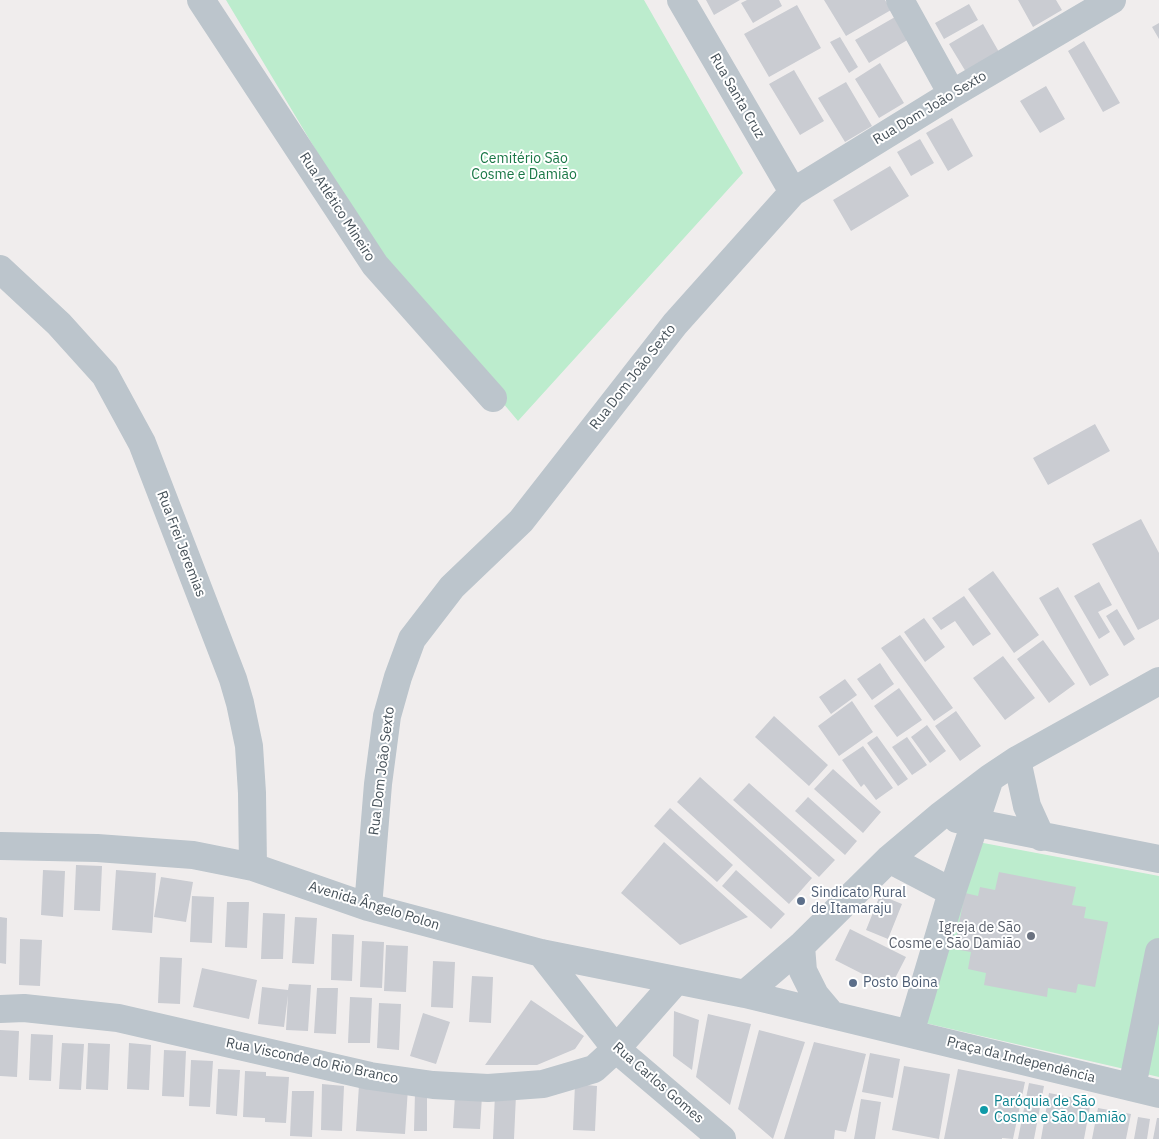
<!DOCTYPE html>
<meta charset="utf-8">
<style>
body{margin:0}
canvas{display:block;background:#f0eded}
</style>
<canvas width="1159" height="1139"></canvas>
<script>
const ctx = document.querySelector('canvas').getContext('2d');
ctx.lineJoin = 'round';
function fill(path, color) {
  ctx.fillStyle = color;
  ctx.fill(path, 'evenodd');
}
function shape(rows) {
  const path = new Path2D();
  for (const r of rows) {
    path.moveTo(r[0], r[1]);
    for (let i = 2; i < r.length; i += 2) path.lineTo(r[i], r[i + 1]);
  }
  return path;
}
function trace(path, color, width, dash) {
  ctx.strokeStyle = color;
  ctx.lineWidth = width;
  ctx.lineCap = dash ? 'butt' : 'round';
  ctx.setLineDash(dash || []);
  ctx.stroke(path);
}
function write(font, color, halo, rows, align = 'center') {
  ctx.font = font + ' "IBM Plex Sans",sans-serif';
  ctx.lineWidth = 4;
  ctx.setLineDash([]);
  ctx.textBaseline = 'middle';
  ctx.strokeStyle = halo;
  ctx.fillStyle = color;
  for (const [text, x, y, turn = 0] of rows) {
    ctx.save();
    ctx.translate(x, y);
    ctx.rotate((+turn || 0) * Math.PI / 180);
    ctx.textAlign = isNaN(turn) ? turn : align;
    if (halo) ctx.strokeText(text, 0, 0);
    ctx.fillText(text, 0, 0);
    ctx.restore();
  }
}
const green = shape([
 [226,0,644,0,743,173,518,421,378,254],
 [978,842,1159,876,1159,1077,925,1023]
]);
const building = shape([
 [706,0,740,0,714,15],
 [747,0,779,0,782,6,753,23,741,3],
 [824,0,885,0,891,10,846,36],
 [1018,0,1056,0,1062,10,1033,27],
 [969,4,978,20,944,39,935,23],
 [797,5,821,48,769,77,744,34],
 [895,17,909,39,869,63,855,40],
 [1159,23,1159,39,1152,27],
 [983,24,999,52,966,72,949,44],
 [840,37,858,67,849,73,830,42],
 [1084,41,1120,103,1103,112,1068,51],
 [880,63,904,103,879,118,855,79],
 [794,70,824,121,800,135,769,84],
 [846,82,872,126,845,142,818,98],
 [1046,86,1065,119,1040,133,1020,101],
 [952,118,973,156,948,171,926,133],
 [920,139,934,163,911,176,897,152],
 [890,166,909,196,851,231,833,200],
 [1095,424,1110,451,1048,485,1033,458],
 [1141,519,1159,553,1159,619,1138,630,1092,544],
 [993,571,1039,635,1014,653,968,589],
 [1099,582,1112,605,1098,612,1110,632,1099,639,1074,596],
 [1058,587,1109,675,1090,686,1039,598],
 [964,596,991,634,973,646,955,621,941,630,932,618],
 [1117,609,1135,639,1124,646,1106,616],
 [924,618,945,647,925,662,904,632],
 [900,635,953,708,934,721,881,648],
 [1043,640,1075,684,1049,703,1017,659],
 [1003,656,1035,698,1005,720,973,678],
 [880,663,894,684,872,700,857,679],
 [845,679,857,695,831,714,819,697],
 [899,688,922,720,897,737,874,706],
 [852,701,873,732,839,756,818,726],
 [956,711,981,746,960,761,935,726],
 [774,716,828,765,809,786,755,737],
 [927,725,946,751,930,763,911,737],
 [877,736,908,779,898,786,867,743],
 [907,737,927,765,912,775,892,747],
 [863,746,893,788,876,800,864,784,861,787,842,760],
 [833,769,881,812,863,833,814,789],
 [700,777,812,878,789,904,677,802],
 [749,783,835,860,819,877,733,800],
 [808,797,857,841,845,855,795,811],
 [670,808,733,865,717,882,654,826],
 [664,842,748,917,680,945,621,893],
 [76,865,102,866,100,911,74,910],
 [43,870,65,871,63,917,41,915],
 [116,870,156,873,152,933,112,930],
 [736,870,785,914,771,929,722,886],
 [999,872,1076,887,1072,905,1086,907,1084,918,1108,922,1095,987,1078,984,1076,993,1048,988,1047,997,984,985,986,973,968,969,971,952,954,949,965,893,978,896,980,887,995,890],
 [161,877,193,882,186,922,154,917],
 [880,895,902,904,888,939,866,930],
 [192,896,214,897,212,943,190,942],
 [227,902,249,902,247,948,225,947],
 [263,913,285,914,283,959,261,959],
 [0,917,7,918,6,964,0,963],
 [295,917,317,918,314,964,292,963],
 [850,929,906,957,890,988,835,960],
 [332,934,354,935,352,981,331,980],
 [20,939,42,940,40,986,19,985],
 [362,941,384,942,382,988,360,987],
 [386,945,408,946,406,992,384,991],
 [160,957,182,958,180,1004,158,1003],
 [433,961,455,962,453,1008,431,1007],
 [202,968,257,980,249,1019,193,1007],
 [472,976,493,977,491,1023,469,1022],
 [289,984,311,985,308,1031,286,1030,288,995,284,1027,258,1024,262,987,288,990],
 [317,988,338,988,336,1034,314,1033],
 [350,997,372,998,370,1043,348,1043],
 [531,1000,584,1036,575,1049,537,1065,485,1065],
 [379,1003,401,1004,399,1050,377,1048],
 [674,1011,699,1020,692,1070,673,1056],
 [423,1013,450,1022,436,1064,410,1056],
 [708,1014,751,1024,730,1105,696,1077],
 [0,1030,19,1031,17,1077,0,1076],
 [759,1030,805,1042,773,1139,738,1109],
 [31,1034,53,1035,51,1081,29,1080],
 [814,1042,866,1054,846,1132,835,1130,834,1139,784,1139],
 [62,1043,84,1044,81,1090,59,1089],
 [88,1043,110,1044,108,1090,86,1089],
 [129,1043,151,1045,149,1090,127,1089],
 [164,1050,186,1051,184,1097,162,1096],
 [870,1053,900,1059,893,1098,862,1092],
 [191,1060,213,1061,210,1107,189,1106],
 [904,1066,950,1074,939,1139,892,1130],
 [218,1069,240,1070,237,1116,216,1114],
 [958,1069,1025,1082,1013,1139,1002,1138,1002,1139,944,1139],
 [245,1071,266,1072,266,1076,289,1077,286,1123,265,1122,265,1118,243,1117],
 [1029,1083,1044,1086,1034,1139,1018,1139],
 [322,1084,344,1086,342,1131,321,1130],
 [575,1084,597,1086,595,1131,573,1130],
 [359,1085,408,1088,405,1134,356,1131],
 [292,1091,314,1091,312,1137,290,1136],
 [415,1092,427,1092,427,1131,414,1131],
 [1049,1093,1091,1101,1084,1139,1041,1139],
 [495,1094,516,1095,514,1139,493,1139],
 [455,1095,482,1096,480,1129,453,1128],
 [861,1099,881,1102,875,1139,854,1139],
 [1098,1108,1131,1114,1126,1139,1092,1139],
 [1138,1117,1150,1119,1147,1139,1134,1139],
 [1157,1118,1159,1118,1159,1139,1153,1139]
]);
const minor = shape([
 [201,0,375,265,493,398],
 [681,0,793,192],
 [900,0,952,94],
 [0,269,59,324,105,375,142,443,233,679,240,703,249,746,252,793,253,867],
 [1017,760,1027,806,1041,837],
 [957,819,1159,859],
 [0,846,97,848,193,855,253,867,368,907,541,953,745,994,1159,1094],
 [889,859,952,892],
 [368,907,378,784,387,716,398,677,412,639,452,587,521,521,675,324,793,192,952,94,1112,0],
 [801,946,803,971,815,995,831,1014],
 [541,953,616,1049,722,1139],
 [745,994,801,946,889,859,940,816,990,778,1017,760,1159,681],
 [0,1009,24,1008,118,1018,370,1076,433,1085,488,1088,543,1084,594,1069,616,1049,676,981],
 [910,1033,952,892,990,778],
 [1132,1087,1159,952]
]);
const markers = [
 [801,901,5,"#5c6f8a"],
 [1031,936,5,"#6b7280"],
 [853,983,5,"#5c6f8a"],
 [984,1110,5,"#0f9aa8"]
];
const streetNames = [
 ["Rua Santa Cruz",737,96,60],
 ["Rua Dom João Sexto",930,108,-31],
 ["Rua Atlético Mineiro",337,207,57],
 ["Rua Dom João Sexto",633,377,-52],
 ["Rua Frei Jeremias",181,544,69],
 ["Rua Dom João Sexto",382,771,-83],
 ["Avenida Ângelo Polon",374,906,17],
 ["Praça da Independência",1021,1060,14],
 ["Rua Visconde do Rio Branco",312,1061,12],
 ["Rua Carlos Gomes",658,1083,41]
];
const parkNames = [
 ["Cemitério São",524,159],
 ["Cosme e Damião",524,175]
];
const serviceNames = [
 ["Sindicato Rural",811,893],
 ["de Itamaraju",811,909],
 ["Posto Boina",863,983]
];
const worshipNames = [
 ["Igreja de São",1021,928],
 ["Cosme e São Damião",1021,944]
];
const cultureNames = [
 ["Paróquia de São",994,1102],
 ["Cosme e São Damião",994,1118]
];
fill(green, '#bceccd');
fill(building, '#caccd2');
trace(minor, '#bcc5cc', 28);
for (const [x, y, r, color] of markers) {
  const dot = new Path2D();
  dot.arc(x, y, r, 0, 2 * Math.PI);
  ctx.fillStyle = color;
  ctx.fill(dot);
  trace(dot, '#fff', 2);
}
write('14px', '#465159', '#fff', streetNames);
write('14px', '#1a7746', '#fff', parkNames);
write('14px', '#4e5e75', '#fff', serviceNames, 'left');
write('14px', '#5b616d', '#fff', worshipNames, 'right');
write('14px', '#0d838f', '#fff', cultureNames, 'left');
</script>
